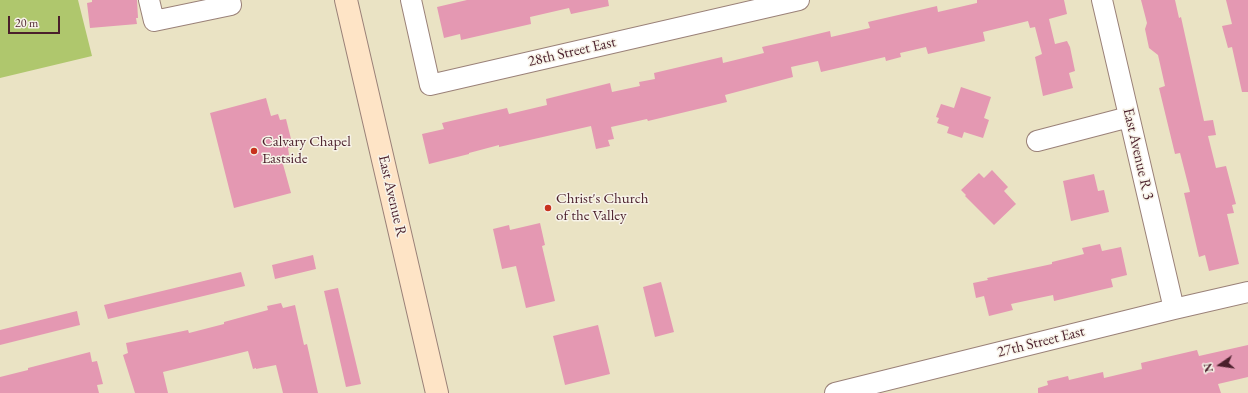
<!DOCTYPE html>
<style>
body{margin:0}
#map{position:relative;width:1248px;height:393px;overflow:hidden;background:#eae3c4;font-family:"EB Garamond",serif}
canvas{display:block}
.north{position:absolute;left:1200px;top:345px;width:40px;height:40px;-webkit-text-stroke:3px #f7f3e8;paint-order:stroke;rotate:257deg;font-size:11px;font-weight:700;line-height:16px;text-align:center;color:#4a1f2b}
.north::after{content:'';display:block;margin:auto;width:14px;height:18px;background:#4a1f2b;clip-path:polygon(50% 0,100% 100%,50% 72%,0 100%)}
.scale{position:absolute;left:8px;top:16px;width:52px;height:18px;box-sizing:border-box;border:2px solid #4a1f2b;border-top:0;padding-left:5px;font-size:12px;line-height:14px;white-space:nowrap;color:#4a1f2b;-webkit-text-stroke:3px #f7f3e8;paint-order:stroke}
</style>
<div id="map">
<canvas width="1248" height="393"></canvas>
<div class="north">N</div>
<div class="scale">20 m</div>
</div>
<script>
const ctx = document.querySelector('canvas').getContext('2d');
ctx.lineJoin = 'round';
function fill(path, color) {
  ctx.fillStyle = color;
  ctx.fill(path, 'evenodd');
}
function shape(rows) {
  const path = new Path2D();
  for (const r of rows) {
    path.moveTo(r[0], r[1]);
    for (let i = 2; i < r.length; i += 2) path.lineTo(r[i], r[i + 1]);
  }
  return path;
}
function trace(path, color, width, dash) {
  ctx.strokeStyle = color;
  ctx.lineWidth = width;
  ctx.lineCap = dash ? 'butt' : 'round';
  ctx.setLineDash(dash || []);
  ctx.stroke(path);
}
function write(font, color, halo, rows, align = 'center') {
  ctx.font = font + ' "EB Garamond",serif';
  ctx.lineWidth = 3;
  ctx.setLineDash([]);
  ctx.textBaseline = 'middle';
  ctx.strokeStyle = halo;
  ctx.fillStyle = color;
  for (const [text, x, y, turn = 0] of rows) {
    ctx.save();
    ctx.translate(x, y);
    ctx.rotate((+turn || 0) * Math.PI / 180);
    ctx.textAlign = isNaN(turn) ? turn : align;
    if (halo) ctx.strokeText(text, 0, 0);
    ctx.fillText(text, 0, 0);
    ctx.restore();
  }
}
const green = shape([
 [0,0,78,0,92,56,0,78]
]);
const building = shape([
 [92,0,137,0,138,18,136,18,137,24,90,28,87,3,92,2],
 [467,0,608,0,609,6,571,14,569,8,530,17,531,24,461,40,460,34,444,38,437,7],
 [977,0,1064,0,1067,14,1049,19,1055,44,1067,41,1070,47,1075,71,1069,73,1073,88,1043,96,1035,57,1042,54,1035,27,1030,28,1028,21,983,32,985,41,928,54,926,47,900,53,901,57,886,61,885,57,821,72,818,61,791,67,793,77,725,95,727,102,648,121,647,119,611,127,614,139,608,140,610,146,596,149,591,126,499,147,499,145,469,153,469,154,429,164,422,134,444,129,442,123,507,108,509,114,547,105,546,99,610,83,612,92,640,86,639,82,655,79,654,73,722,57,723,63,764,53,762,47,784,42,830,31,831,37,870,28,868,22,937,6,938,12,977,3],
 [1141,0,1175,0,1179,18,1181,17,1204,121,1213,120,1216,135,1208,136,1216,168,1226,166,1236,204,1232,205,1234,213,1227,214,1239,264,1209,271,1205,255,1199,257,1184,193,1190,192,1180,153,1175,154,1159,88,1165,86,1158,55,1149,48,1145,29,1147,23],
 [1226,0,1248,0,1248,92,1242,92,1232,47,1228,48,1222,26,1232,24],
 [961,87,991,97,984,118,989,120,983,138,964,132,962,138,947,133,949,127,937,123,939,118,936,117,941,104,954,108],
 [266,98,271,116,278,114,280,120,286,119,293,147,288,148,289,155,281,157,291,193,234,208,210,113],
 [992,170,1008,187,1004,191,1016,204,994,225,965,196,966,195,961,190,979,173,984,178],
 [1094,174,1098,191,1104,190,1109,212,1071,221,1063,181],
 [540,223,545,245,542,246,555,301,526,308,516,266,502,269,493,229,509,225,510,230],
 [1100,244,1102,251,1121,247,1127,275,1111,279,1113,287,1054,301,1053,295,1011,304,1013,310,989,316,984,296,976,298,973,283,988,280,987,278,1052,264,1052,262,1084,254,1082,248],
 [313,255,316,269,275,279,272,265],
 [241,272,245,286,108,319,104,305],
 [661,282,674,332,655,337,643,287],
 [338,288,361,384,346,387,324,291],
 [281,303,283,308,295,305,304,345,307,344,318,393,283,393,276,365,256,369,256,368,253,369,248,351,163,372,168,393,135,393,123,355,128,353,126,343,188,330,189,333,224,324,224,322,268,310,267,306],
 [77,311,80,325,0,345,0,330],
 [598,325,610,374,565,385,553,336],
 [1248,345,1248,377,1218,384,1221,393,1038,393,1038,388,1048,385,1047,381,1068,376,1069,380,1103,372,1104,378,1142,369,1141,363,1197,350,1199,356],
 [90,352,92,362,97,361,103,384,97,385,99,393,0,393,0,377,28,370,28,368]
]);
const street = shape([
 [149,0,154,21,231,5,230,0],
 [411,0,430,85,799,0],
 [1102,0,1174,309],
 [1037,141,1129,117],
 [835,393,1174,309,1248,292]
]);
const secondary = shape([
 [346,0,437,393]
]);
const markers = [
 [254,151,4,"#c8321e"],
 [548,208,4,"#c8321e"]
];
const streetNames = [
 ["28th Street East",572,52,-13],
 ["East Avenue R 3",1138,154,77],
 ["East Avenue R",392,196,77],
 ["27th Street East",1041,342,-14]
];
const poiNames = [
 ["Calvary Chapel",262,142],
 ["Eastside",262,159],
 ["Christ's Church",556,199],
 ["of the Valley",556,216]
];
fill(green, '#afc76d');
fill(building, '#e498b2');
trace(street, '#9a8178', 22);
trace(secondary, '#9a8178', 24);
trace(street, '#fff', 20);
trace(secondary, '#fee4c6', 22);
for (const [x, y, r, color] of markers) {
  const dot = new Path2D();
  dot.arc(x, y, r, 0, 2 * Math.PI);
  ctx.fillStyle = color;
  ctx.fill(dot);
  trace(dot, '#f7f3e8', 1.5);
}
write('15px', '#4a1f2b', '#f7f3e8', streetNames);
write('15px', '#4a1f2b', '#f7f3e8', poiNames, 'left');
</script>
